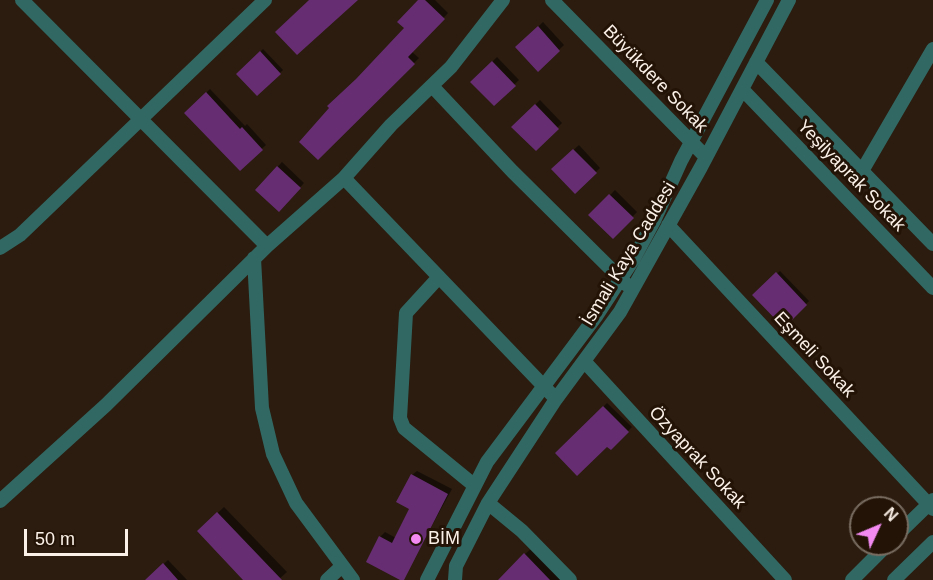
<!DOCTYPE html>
<meta charset="utf-8">
<style>
body{margin:0}
#map{position:relative;width:933px;height:580px;overflow:hidden;background:#2b1c0f;font-family:Helvetica,sans-serif}
canvas{display:block}
.north{position:absolute;left:849px;top:496px;width:60px;height:60px;box-sizing:border-box;background:#221306;border:2px solid #796c60;border-radius:50%;rotate:46deg;font-size:16px;font-weight:700;line-height:24px;text-align:center;color:#fcf1e8}
.north::after{content:'';display:block;margin:auto;width:21px;height:27px;background:#f38af2;clip-path:polygon(50% 0,100% 100%,50% 72%,0 100%)}
.scale{position:absolute;left:24px;top:529px;width:104px;height:27px;box-sizing:border-box;border:3px solid #fcf1e8;border-top:0;padding-left:8px;font-size:18px;line-height:21px;white-space:nowrap;color:#fcf1e8;-webkit-text-stroke:4px #221306;paint-order:stroke}
</style>
<div id="map">
<canvas width="933" height="580"></canvas>
<div class="north">N</div>
<div class="scale">50 m</div>
</div>
<script>
const ctx = document.querySelector('canvas').getContext('2d');
ctx.lineJoin = 'round';
function fill(path, color) {
  ctx.fillStyle = color;
  ctx.fill(path, 'evenodd');
}
function shape(rows) {
  const path = new Path2D();
  for (const r of rows) {
    path.moveTo(r[0], r[1]);
    for (let i = 2; i < r.length; i += 2) path.lineTo(r[i], r[i + 1]);
  }
  return path;
}
function trace(path, color, width, dash) {
  ctx.strokeStyle = color;
  ctx.lineWidth = width;
  ctx.lineCap = dash ? 'butt' : 'round';
  ctx.setLineDash(dash || []);
  ctx.stroke(path);
}
function write(font, color, halo, rows, align = 'center') {
  ctx.font = font + ' Helvetica,sans-serif';
  ctx.lineWidth = 6;
  ctx.setLineDash([]);
  ctx.textBaseline = 'middle';
  ctx.strokeStyle = halo;
  ctx.fillStyle = color;
  for (const [text, x, y, turn = 0] of rows) {
    ctx.save();
    ctx.translate(x, y);
    ctx.rotate((+turn || 0) * Math.PI / 180);
    ctx.textAlign = isNaN(turn) ? turn : align;
    if (halo) ctx.strokeText(text, 0, 0);
    ctx.fillText(text, 0, 0);
    ctx.restore();
  }
}
const shadow = shape([
 [420,0,435,0,448,13,412,52,419,58,318,158,361,76,406,28],
 [543,22,564,45,538,70,517,47],
 [263,49,283,70,258,94,238,74],
 [497,57,519,80,494,104,472,82],
 [210,89,245,126,247,124,266,145,240,169,186,113],
 [540,100,562,123,536,149,513,127],
 [579,145,600,168,575,192,553,169],
 [282,162,304,183,279,210,257,189],
 [615,190,637,212,613,237,591,215],
 [780,271,809,301,784,326,754,295],
 [607,403,632,427,611,448,607,445,557,453],
 [417,471,452,489,402,580,380,537,385,532,396,538,411,508,412,475],
 [224,507,287,572,278,580,245,580,199,531],
 [532,548,563,580,501,580,525,554],
 [168,560,187,580,147,580,148,579]
]);
const building = shape([
 [309,0,358,0,297,55,275,32],
 [418,0,425,0,445,19,408,57,415,64,318,160,299,142,329,108,327,106,356,79,404,28,397,22],
 [538,26,560,51,538,72,515,47],
 [260,51,281,74,257,96,236,74],
 [492,61,516,86,494,106,470,82],
 [206,92,240,129,242,127,263,150,240,171,184,113],
 [535,104,559,129,536,151,511,127],
 [573,149,597,173,575,194,551,169],
 [277,166,301,188,279,212,255,190],
 [609,194,634,218,613,239,588,215],
 [776,272,807,305,784,328,752,295],
 [603,406,629,432,611,450,607,447,577,476,555,453],
 [411,474,448,494,404,580,400,580,366,562,379,536,392,543,409,509,396,502],
 [217,512,282,580,243,580,197,531],
 [524,553,550,580,498,580],
 [163,563,178,580,145,580]
]);
const minor = shape([
 [22,0,267,246],
 [552,0,706,157],
 [756,62,933,244],
 [432,86,512,171,627,285],
 [742,89,933,288],
 [862,171,933,49],
 [344,178,391,125,451,67,503,0],
 [668,225,933,509],
 [0,248,20,235,265,0],
 [254,258,262,408,273,454,296,503,353,580],
 [439,277,406,313,400,418,404,428,475,486],
 [584,361,785,580],
 [0,501,106,405,267,246,344,178,556,399],
 [488,503,522,531,570,580],
 [897,535,933,500],
 [327,580,342,566],
 [427,580,487,462,597,315,633,260,654,221,681,161,767,0],
 [455,580,456,566,488,503,556,399,620,312,701,167,789,0],
 [852,580,888,544],
 [894,580,933,542]
]);
const markers = [
 [416,539,6,"#f38af2"]
];
const streetNames = [
 ["Büyükdere Sokak",655,79,46],
 ["Yeşilyaprak Sokak",851,176,46],
 ["İsmali Kaya Caddesi",629,254,-59],
 ["Eşmeli Sokak",814,355,47],
 ["Özyaprak Sokak",697,458,47]
];
const poiNames = [
 ["BİM",428,539]
];
fill(shadow, '#0007');
fill(building, '#672d73');
trace(minor, '#326863', 14);
for (const [x, y, r, color] of markers) {
  const dot = new Path2D();
  dot.arc(x, y, r, 0, 2 * Math.PI);
  ctx.fillStyle = color;
  ctx.fill(dot);
  trace(dot, '#221306', 2);
}
write('18px', '#fcf1e8', '#221306', streetNames);
write('18px', '#fcf1e8', '#221306', poiNames, 'left');
</script>
